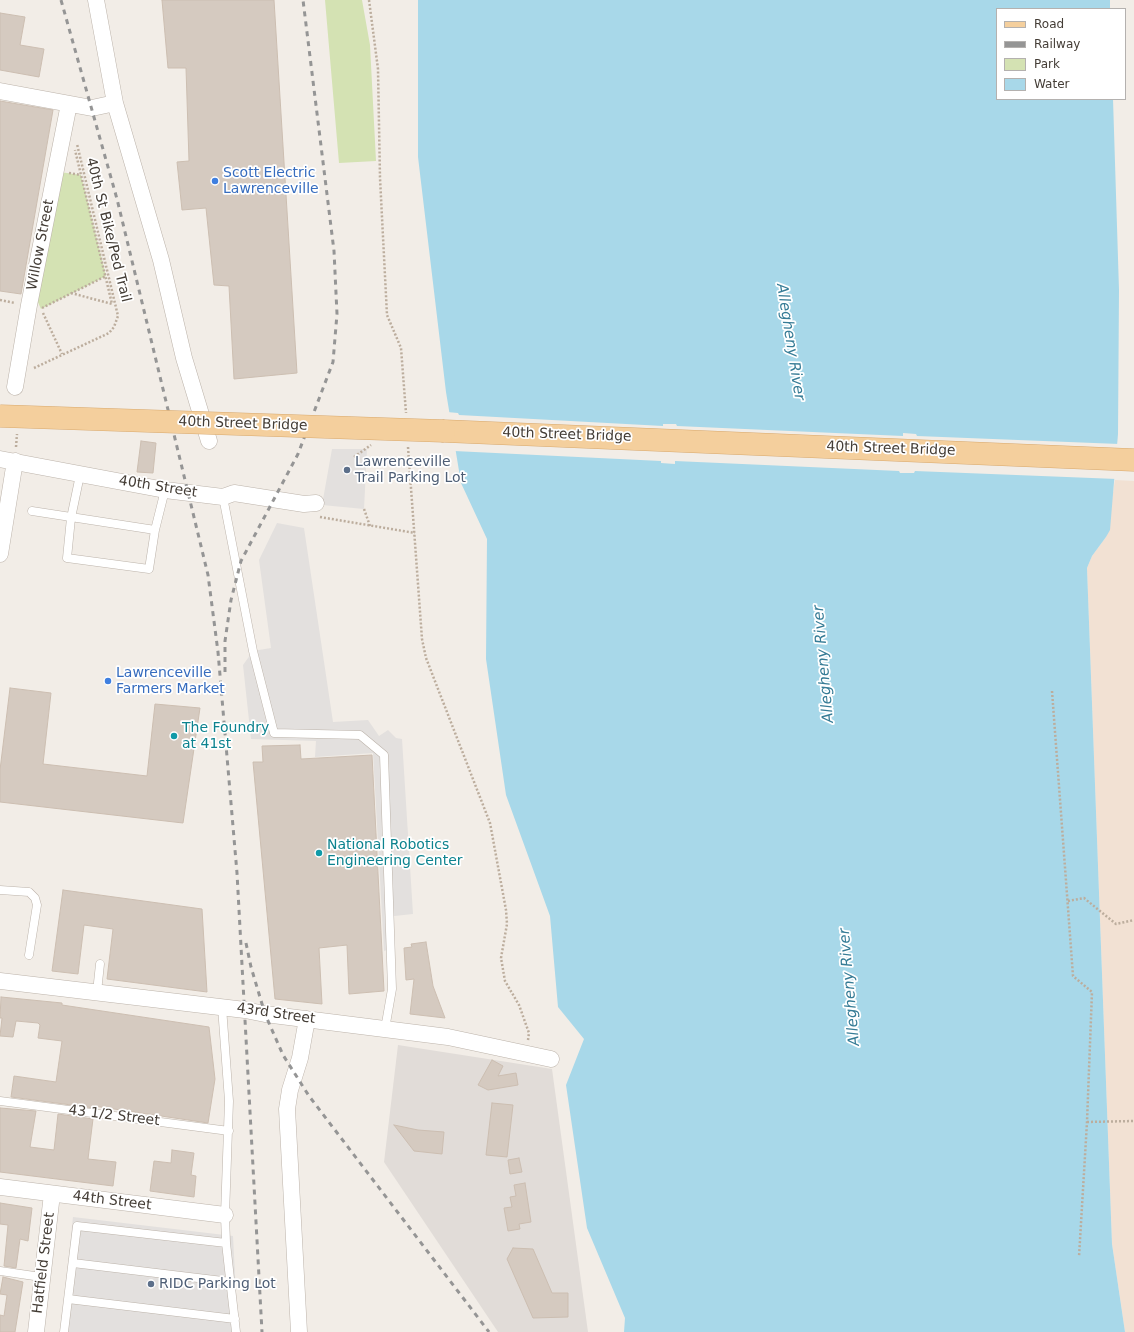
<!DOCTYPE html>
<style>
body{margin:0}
#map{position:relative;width:1134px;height:1332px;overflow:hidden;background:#f2ede7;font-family:"DejaVu Sans",sans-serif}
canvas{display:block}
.legend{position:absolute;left:996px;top:8px;width:130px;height:92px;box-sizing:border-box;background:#fff;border:1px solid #b4b1af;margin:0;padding:5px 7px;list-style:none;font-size:12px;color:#443d36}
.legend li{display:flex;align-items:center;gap:8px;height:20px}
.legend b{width:20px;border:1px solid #b4b1af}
</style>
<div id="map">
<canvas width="1134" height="1332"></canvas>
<ul class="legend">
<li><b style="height:5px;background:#f4cf9d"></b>Road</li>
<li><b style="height:5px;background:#959595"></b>Railway</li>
<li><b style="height:11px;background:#d4e2b3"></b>Park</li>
<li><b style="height:11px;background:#a8d8e9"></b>Water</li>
</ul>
</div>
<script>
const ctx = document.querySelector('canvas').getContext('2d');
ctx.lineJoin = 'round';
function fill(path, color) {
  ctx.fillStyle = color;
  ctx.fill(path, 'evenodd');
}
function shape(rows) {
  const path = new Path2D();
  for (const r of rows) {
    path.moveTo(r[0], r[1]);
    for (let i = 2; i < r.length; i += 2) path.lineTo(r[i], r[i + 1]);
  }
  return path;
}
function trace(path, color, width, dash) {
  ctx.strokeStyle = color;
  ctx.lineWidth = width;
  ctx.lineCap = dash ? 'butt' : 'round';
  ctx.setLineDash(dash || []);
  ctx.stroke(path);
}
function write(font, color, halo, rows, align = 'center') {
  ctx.font = font + ' "DejaVu Sans",sans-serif';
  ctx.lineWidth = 3.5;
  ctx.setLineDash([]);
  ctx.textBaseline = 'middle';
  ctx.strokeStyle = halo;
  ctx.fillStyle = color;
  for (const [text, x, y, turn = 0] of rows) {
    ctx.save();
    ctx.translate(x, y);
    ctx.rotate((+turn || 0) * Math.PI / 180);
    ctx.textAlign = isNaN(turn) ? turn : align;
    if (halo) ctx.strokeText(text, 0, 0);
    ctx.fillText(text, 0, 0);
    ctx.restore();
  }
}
const commercial = shape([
 [1115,480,1134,481,1134,1332,1125,1332,1112,1244,1087,568,1092,556,1106,537]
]);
const industrial = shape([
 [398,1045,552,1069,588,1332,498,1332,384,1162]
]);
const green = shape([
 [325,0,362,0,370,45,376,161,339,163],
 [60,172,81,175,106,276,41,309,36,298]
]);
const parking = shape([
 [332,449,367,449,364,509,322,505],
 [277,523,304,528,333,722,368,720,379,736,388,730,396,738,402,739,413,914,385,917,387,950,384,951,373,753,315,757,316,741,251,739,243,665,253,651,271,648,259,560],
 [73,1217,233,1236,238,1332,61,1332]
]);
const water = shape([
 [418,0,1110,0,1110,9,997,9,997,99,1113,99,1119,290,1118,434,1110,530,1106,537,1092,556,1087,568,1112,1244,1125,1332,624,1332,625,1318,587,1228,566,1085,584,1039,558,1007,550,916,506,795,486,659,487,539,461,483,446,392,418,157]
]);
const pier = shape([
 [447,412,458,413,459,415,663,426,663,424,676,424,677,426,903,436,903,433,916,434,917,436,1119,444,1117,479,915,471,914,473,900,473,899,471,675,461,675,464,661,463,661,461,454,451]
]);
const building = shape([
 [162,0,274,0,297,373,234,379,229,286,214,285,206,208,182,210,177,162,189,161,186,68,168,68,162,0],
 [0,13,25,17,20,45,44,49,39,77,0,70,0,13],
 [0,101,53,110,21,294,0,291,0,101],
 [141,441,156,443,153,473,137,472,141,441],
 [10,688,51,693,43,764,147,776,155,704,200,708,183,823,0,802,0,770,10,688],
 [300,745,301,759,372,755,384,991,349,994,347,945,319,948,322,1004,275,999,253,762,263,762,262,746,300,745],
 [63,890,202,909,207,992,107,979,113,929,84,925,78,974,52,971,63,890],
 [426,942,433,986,445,1018,410,1014,414,979,406,980,404,948,412,947,411,944,426,942],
 [1,997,62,1003,62,1005,209,1027,215,1079,208,1123,94,1106,94,1108,11,1097,14,1076,56,1082,62,1041,38,1038,40,1025,38,1023,16,1021,13,1037,0,1036,2,1018,0,1018,1,997],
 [492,1060,503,1066,498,1076,516,1073,518,1085,488,1090,478,1085,492,1060],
 [492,1103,513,1105,507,1157,486,1155,492,1103],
 [0,1108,36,1111,30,1147,54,1150,58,1114,93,1119,88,1159,116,1162,113,1186,0,1172,0,1108],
 [394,1125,418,1130,444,1132,442,1154,414,1151,394,1125],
 [172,1150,194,1153,191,1175,196,1176,194,1197,150,1191,154,1161,171,1163,172,1150],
 [519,1158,522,1172,510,1174,508,1160,519,1158],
 [525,1183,531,1222,519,1224,520,1229,508,1231,504,1208,512,1207,510,1197,516,1196,514,1185,525,1183],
 [0,1203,32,1208,28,1241,20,1239,16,1268,4,1266,8,1225,0,1224,0,1203],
 [513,1248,533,1249,552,1293,568,1293,568,1317,533,1318,507,1259,513,1248],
 [3,1277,23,1282,15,1332,0,1332,0,1315,4,1316,7,1295,0,1294,3,1277]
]);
const path = shape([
 [369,0,378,69,380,178,387,315,401,348,406,413],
 [69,173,81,175],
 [71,293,112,304,75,150],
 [0,300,15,303],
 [42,308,106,276],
 [43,313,62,354],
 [34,368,109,333,114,327,118,316,77,144],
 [16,447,17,434],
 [408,447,422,639,426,658,490,823,506,910,507,924,501,958,505,981,519,1005,529,1033,528,1040],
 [354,457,371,445],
 [364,509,370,526],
 [320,517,415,533],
 [1052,691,1073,976,1092,992,1087,1122,1079,1257],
 [1068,901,1084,898,1116,924,1134,920],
 [1087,1122,1134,1121]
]);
const lane = shape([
 [80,475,71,518,67,558,149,569,155,530,165,490],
 [223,497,253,651,274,733,360,735,384,755,392,989,385,1029],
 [32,511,155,530],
 [0,890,29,892,35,898,37,905,29,955],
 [97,992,100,964],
 [222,1007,229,1101,225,1215,226,1243,236,1332],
 [0,1101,229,1131],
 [73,1263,231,1282],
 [0,1271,41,1277],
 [68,1299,235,1319],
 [64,1332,77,1226,226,1243]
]);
const street = shape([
 [96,0,115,103,161,260,184,358,209,441],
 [0,91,92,108,115,103],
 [15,387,29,305,69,104],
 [0,459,165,490,223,497,234,493,304,504,316,503],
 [0,554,15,461],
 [0,981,245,1010,265,1014,448,1037,551,1059],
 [0,1187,225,1215],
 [36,1332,52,1194],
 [299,1332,287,1109,290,1090,300,1058,307,1019]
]);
const primary = shape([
 [444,431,1134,460]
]);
const rail = shape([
 [61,0,117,199,208,575,218,652,237,873,262,1332],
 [225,672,225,641,231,600,241,561,298,454,333,362,337,314,334,251,303,0],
 [246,943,251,967,265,1014,283,1055,309,1096,489,1332]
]);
const primaryBridge = shape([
 [0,416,444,431]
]);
const markers = [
 [215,181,4,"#3f7fe0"],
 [347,470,4,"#5c6f8a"],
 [108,681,4,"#3f7fe0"],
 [174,736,4,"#0f9aa8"],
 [319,853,4,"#0f9aa8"],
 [151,1284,4,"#5c6f8a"]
];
const shopNames = [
 ["Scott Electric",223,173],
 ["Lawrenceville",223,189],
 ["Lawrenceville",116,673],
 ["Farmers Market",116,689]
];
const streetNames = [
 ["40th St Bike/Ped Trail",108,230,76],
 ["Willow Street",41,245,-79],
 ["40th Street Bridge",243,424,2],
 ["40th Street Bridge",567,435,2],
 ["40th Street Bridge",891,449,2],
 ["40th Street",158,487,9],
 ["43rd Street",276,1014,8],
 ["43 1/2 Street",114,1116,7],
 ["44th Street",112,1201,7],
 ["Hatfield Street",44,1263,-83]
];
const serviceNames = [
 ["Lawrenceville",355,462],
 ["Trail Parking Lot",355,478],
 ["RIDC Parking Lot",159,1284]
];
const cultureNames = [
 ["The Foundry",182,728],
 ["at 41st",182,744],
 ["National Robotics",327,845],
 ["Engineering Center",327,861]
];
const waterNames = [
 ["Allegheny River",790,342,81],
 ["Allegheny River",824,664,-95],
 ["Allegheny River",850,987,-95]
];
fill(commercial, '#f2e1d3');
fill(industrial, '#e1dcd8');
fill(green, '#d4e2b3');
fill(parking, '#e3e0de');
fill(water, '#a8d8e9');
fill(pier, '#f2ede7');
fill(building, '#d5cac0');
trace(building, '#ccbeb1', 1);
trace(lane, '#bcb3aa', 9);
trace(street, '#bcb3aa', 17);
trace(primary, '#d8a96e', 23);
trace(path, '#bcad9d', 2.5, [2, 2]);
trace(lane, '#fff', 8);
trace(street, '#fff', 16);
trace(primary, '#f4cf9d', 22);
trace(rail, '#959595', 3, [5, 5]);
trace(primaryBridge, '#d8a96e', 23, []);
trace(primaryBridge, '#f4cf9d', 22);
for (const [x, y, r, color] of markers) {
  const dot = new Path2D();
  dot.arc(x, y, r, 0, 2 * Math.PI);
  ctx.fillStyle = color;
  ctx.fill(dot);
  trace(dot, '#fff', 1.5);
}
write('14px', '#366cbe', '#fff', shopNames, 'left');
write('14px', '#443d36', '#fff', streetNames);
write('14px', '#4e5e75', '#fff', serviceNames, 'left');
write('14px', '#0d838f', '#fff', cultureNames, 'left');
write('italic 15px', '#367c96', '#fff', waterNames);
</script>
